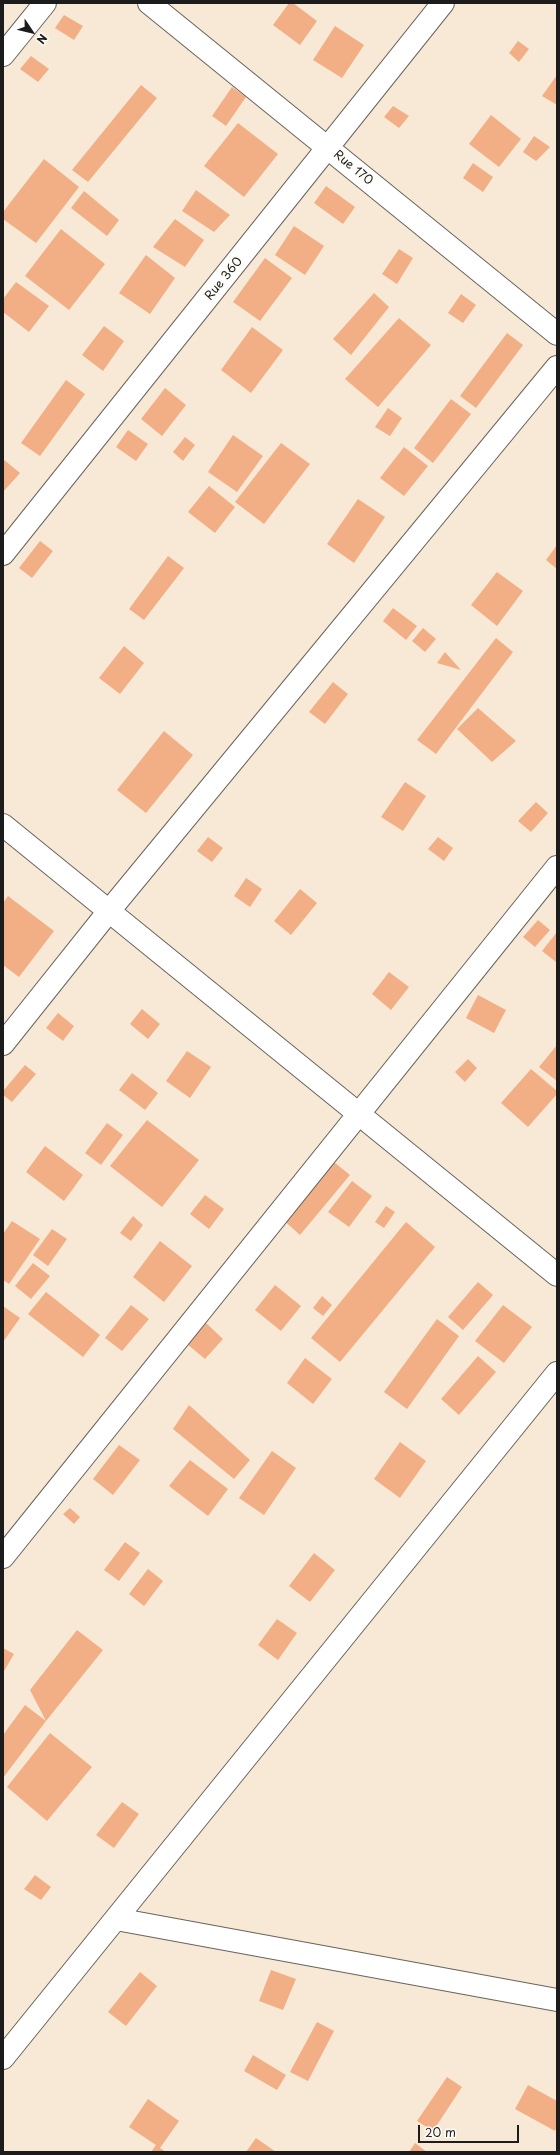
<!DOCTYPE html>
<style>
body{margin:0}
#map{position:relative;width:560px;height:2155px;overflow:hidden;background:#f7e9d6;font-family:"Playpen Sans",sans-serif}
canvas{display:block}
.frame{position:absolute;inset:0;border:4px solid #1c1c1c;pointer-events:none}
.north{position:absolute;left:12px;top:12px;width:40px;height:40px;-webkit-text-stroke:3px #fdfcf7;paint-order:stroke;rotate:125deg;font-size:11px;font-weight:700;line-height:16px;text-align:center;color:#1c1c1c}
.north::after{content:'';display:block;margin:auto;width:14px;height:18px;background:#1c1c1c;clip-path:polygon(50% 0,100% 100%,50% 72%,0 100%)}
.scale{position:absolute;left:418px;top:2125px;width:101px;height:18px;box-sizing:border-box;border:2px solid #1c1c1c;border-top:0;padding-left:5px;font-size:12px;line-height:14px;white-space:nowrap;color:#1c1c1c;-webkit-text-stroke:3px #fdfcf7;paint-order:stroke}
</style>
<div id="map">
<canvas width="560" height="2155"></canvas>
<div class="frame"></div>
<div class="north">N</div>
<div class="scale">20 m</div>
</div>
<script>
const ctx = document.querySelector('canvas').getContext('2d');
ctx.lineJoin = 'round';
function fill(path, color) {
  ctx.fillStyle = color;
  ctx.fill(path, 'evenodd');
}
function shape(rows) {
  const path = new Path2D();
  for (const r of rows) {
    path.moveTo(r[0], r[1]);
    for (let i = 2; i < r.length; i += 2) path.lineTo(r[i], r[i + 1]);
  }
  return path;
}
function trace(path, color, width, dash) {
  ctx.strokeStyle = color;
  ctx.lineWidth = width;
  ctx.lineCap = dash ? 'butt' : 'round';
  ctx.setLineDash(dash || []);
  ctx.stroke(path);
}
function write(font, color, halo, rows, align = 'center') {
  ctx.font = font + ' "Playpen Sans",sans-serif';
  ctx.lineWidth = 4;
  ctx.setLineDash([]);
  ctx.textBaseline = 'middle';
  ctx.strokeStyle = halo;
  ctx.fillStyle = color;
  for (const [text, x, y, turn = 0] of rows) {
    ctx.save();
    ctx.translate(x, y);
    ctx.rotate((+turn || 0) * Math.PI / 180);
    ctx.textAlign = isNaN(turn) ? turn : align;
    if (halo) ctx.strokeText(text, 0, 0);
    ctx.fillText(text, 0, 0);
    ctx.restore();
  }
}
const building = shape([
 [289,3,293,3,317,21,300,45,273,25],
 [64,15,83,26,74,40,55,28],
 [335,26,364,45,342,78,313,60],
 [518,41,529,49,519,62,509,53],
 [31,56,49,69,38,82,20,69],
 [557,75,557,105,542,96],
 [141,85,157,98,88,182,72,170],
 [232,87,246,97,226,126,212,116],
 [393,106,409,116,399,128,384,117],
 [491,115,521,139,499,167,469,144],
 [238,123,278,154,244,197,204,166],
 [534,136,550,147,536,161,523,152],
 [44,159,79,187,36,243,3,219,3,212],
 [473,163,493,177,483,192,463,178],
 [326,186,355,207,343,224,314,203],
 [196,190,230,215,214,232,182,211],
 [84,191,119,220,107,236,71,208],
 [175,219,204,240,185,267,153,247],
 [294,226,324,246,305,275,275,255],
 [61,229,105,264,69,310,25,276],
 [399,249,413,258,397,284,382,274],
 [146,255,175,278,150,314,119,293],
 [265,258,292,278,260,321,233,302],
 [16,282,49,306,29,332,3,312,3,299],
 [374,293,389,307,351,355,333,339],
 [461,294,476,305,463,323,448,313],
 [399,318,431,345,378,407,345,379],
 [104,326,124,341,103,371,82,355],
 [252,327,283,350,251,393,221,370],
 [507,333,523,345,476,408,460,396],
 [66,380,85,394,40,456,21,443],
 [165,388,186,405,162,436,141,419],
 [451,399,471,414,433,463,414,448],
 [388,408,402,418,390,436,375,427],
 [128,430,148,444,136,461,116,447],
 [233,435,263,456,237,492,208,472],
 [185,437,195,445,183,461,173,452],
 [281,443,310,464,264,524,235,502],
 [404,447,428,466,404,496,380,478],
 [3,459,20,473,3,492],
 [209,486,235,507,215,533,188,512],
 [358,499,385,517,354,563,327,544],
 [40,541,53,551,32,578,19,568],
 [557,545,557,569,546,560],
 [168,556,184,568,144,620,129,609],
 [497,572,523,591,497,626,471,605],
 [393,608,417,626,406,640,383,621],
 [423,628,436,639,425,652,412,641],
 [496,638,513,652,436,754,417,740],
 [124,646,144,663,120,694,99,678],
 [445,652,461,670,437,663],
 [333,682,348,694,325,724,309,712],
 [478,708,516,741,492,762,457,729],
 [164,731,193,755,146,813,117,790],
 [405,782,426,796,403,831,381,817],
 [536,802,548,813,531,832,518,821],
 [208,837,223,848,212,862,197,851],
 [438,837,453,848,444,861,428,849],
 [246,878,262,889,250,907,234,896],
 [300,889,317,903,291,935,274,921],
 [8,896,54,931,19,977,3,965,3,903],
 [538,920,550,930,535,947,523,937],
 [557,932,557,961,556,962,542,951],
 [389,972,409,987,391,1010,372,994],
 [478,995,506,1010,494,1033,466,1018],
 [142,1009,160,1024,148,1039,130,1024],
 [58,1013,74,1026,63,1041,46,1028],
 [557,1045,557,1081,539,1067],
 [187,1051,211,1067,190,1098,166,1081],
 [468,1059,477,1068,465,1082,455,1072],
 [25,1065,36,1074,12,1102,3,1095,3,1091],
 [531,1069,557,1091,557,1094,528,1127,501,1103],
 [132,1073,158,1093,145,1110,119,1090],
 [147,1120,199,1160,162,1207,110,1166],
 [107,1123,123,1135,101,1165,85,1153],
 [45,1146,83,1175,64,1201,26,1172],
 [329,1158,350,1175,300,1235,280,1217],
 [352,1181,372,1196,349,1227,328,1212],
 [205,1195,224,1209,209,1229,190,1214],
 [386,1206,395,1212,384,1228,375,1222],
 [133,1216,143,1225,131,1241,120,1233],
 [12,1221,40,1239,9,1284,3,1280,3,1234],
 [406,1222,435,1247,340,1362,311,1338],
 [52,1229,67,1239,48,1266,33,1255],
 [160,1241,192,1266,164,1302,133,1277],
 [33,1263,50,1276,31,1299,15,1286],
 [478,1282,493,1295,463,1330,448,1317],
 [275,1285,301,1306,281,1331,255,1310],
 [46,1292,100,1335,83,1357,28,1314],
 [322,1296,332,1305,323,1316,313,1308],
 [131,1305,149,1319,122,1351,105,1338],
 [503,1305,532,1327,504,1363,475,1341],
 [3,1306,20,1318,3,1342],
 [437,1319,459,1336,407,1409,384,1392],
 [206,1323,223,1339,205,1359,187,1344],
 [478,1356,496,1372,459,1415,441,1399],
 [305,1358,332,1379,313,1404,287,1383],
 [189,1405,250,1460,234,1479,173,1429],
 [400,1442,426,1461,400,1498,374,1479],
 [119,1445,140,1460,113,1495,93,1479],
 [272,1451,296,1468,264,1515,239,1498],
 [190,1460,228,1489,208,1516,169,1486],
 [70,1508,80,1517,74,1524,63,1514],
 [125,1542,140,1553,119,1581,104,1570],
 [314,1553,335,1570,310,1602,289,1586],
 [148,1569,163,1581,144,1606,129,1594],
 [277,1619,297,1633,278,1660,258,1645],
 [77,1630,103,1650,46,1721,30,1690],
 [3,1648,14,1654,4,1671,3,1671],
 [25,1705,46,1721,3,1778,3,1735],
 [50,1733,92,1767,47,1821,7,1787],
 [122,1802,139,1814,114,1848,96,1835],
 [35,1875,51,1887,41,1900,24,1889],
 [271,1970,296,1979,283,2010,259,2001],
 [140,1972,157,1986,126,2026,108,2012],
 [317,2022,334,2031,308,2081,290,2072],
 [253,2055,286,2075,277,2090,244,2071],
 [447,2077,462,2087,433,2131,417,2121],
 [528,2085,557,2101,557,2126,555,2131,515,2109],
 [148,2099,179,2121,160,2148,166,2152,151,2152,156,2145,129,2127],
 [256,2138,276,2152,246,2152],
 [415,2143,427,2152,409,2152]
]);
const minor = shape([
 [149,3,557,334],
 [3,55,45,3],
 [3,554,443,3],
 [3,825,557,1275],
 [3,1044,109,911,557,367],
 [3,1557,557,867],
 [116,1919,557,2000],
 [3,2058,557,1373]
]);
const streetNames = [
 ["Rue 170",353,168,39],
 ["Rue 360",224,279,-51]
];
fill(building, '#f2af85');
trace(minor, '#69645d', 24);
trace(minor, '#fff', 22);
write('12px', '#1c1c1c', '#fdfcf7', streetNames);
</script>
